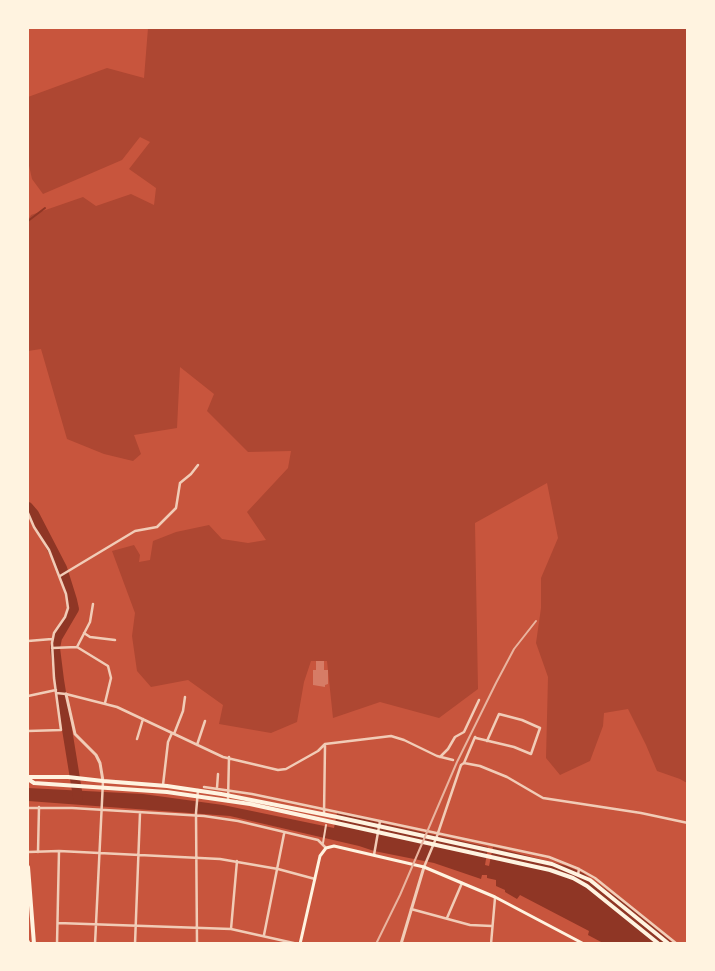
<!DOCTYPE html>
<style>
body{margin:0}
#map{position:relative;width:715px;height:971px;overflow:hidden;background:#c8553d;font-family:"PT Sans",sans-serif}
canvas{display:block}
.frame{position:absolute;inset:0;border:29px solid #fff3e0;pointer-events:none}
</style>
<div id="map">
<canvas width="715" height="971"></canvas>
<div class="frame"></div>
</div>
<script>
const ctx = document.querySelector('canvas').getContext('2d');
ctx.lineJoin = 'round';
function fill(path, color) {
  ctx.fillStyle = color;
  ctx.fill(path, 'evenodd');
}
function shape(rows) {
  const path = new Path2D();
  for (const r of rows) {
    path.moveTo(r[0], r[1]);
    for (let i = 2; i < r.length; i += 2) path.lineTo(r[i], r[i + 1]);
  }
  return path;
}
function trace(path, color, width, dash) {
  ctx.strokeStyle = color;
  ctx.lineWidth = width;
  ctx.lineCap = dash ? 'butt' : 'round';
  ctx.setLineDash(dash || []);
  ctx.stroke(path);
}
const green = shape([
 [148,28,687,28,687,783,680,779,657,771,646,745,628,709,604,713,603,726,590,761,560,775,546,758,548,677,536,643,541,608,541,578,558,538,547,483,475,523,478,689,439,718,380,702,333,718,327,661,311,661,304,682,297,722,271,733,219,724,223,705,188,680,151,687,137,671,132,636,135,613,112,551,134,545,140,555,139,562,150,560,153,541,176,532,209,525,222,539,248,543,266,540,247,512,288,468,291,451,248,452,207,411,214,394,180,367,177,428,134,435,141,454,133,461,104,454,67,439,41,349,28,351,28,220,31,215,83,197,96,206,131,194,154,205,156,188,129,169,150,142,140,137,122,160,43,194,32,179,28,161,28,97,107,68,144,78]
]);
const water = shape([
 [28,788,143,794,223,805,334,828,337,813,488,847,485,865,489,866,493,847,567,866,583,873,622,901,673,943,603,943,588,935,589,931,520,895,517,899,505,892,505,890,496,886,496,880,487,878,487,875,482,875,481,879,434,863,374,851,359,846,230,816,28,801]
]);
const stream = shape([
 [28,221,45,208]
]);
const river = shape([
 [28,507,34,514,62,568,72,600,74,609,57,638,55,648,59,680,78,797]
]);
const building = shape([
 [316,661,324,661,324,670,328,670,328,684,325,685,325,687,313,685,313,670,316,670]
]);
const pedestrian = shape([
 [323,843,326,825]
]);
const minor = shape([
 [28,513,34,527,49,550,66,594,68,608,65,617,54,633,52,643,54,678,61,730,28,731],
 [60,576,135,531,157,527,176,508,180,483,191,474,198,465],
 [84,633,90,637,115,640],
 [28,641,52,639],
 [77,647,108,666,111,678,105,703],
 [52,648,77,647,90,622,93,604],
 [56,693,66,694,117,707,223,757,278,770,286,769,318,751,325,744,383,737,391,736,404,740,437,756,453,760],
 [28,696,56,690],
 [174,734,183,711,185,697],
 [137,739,143,719],
 [197,745,205,721],
 [440,757,448,749,455,737,464,732,479,700],
 [464,763,475,737,476,738,514,747,531,754,540,728,522,720,499,714,487,741],
 [163,785,168,742,172,733],
 [204,787,252,794,380,821],
 [217,788,218,774],
 [228,801,229,757],
 [28,808,72,808,204,816,238,821,318,840,326,848],
 [324,814,325,746],
 [28,852,59,851,220,859,278,869,315,879],
 [38,852,39,807],
 [374,855,380,821,549,857,579,869,578,875],
 [424,867,437,836,461,765,464,763,480,766,507,777,543,798,641,813,688,823],
 [579,869,595,878,677,944],
 [411,909,470,925,492,926],
 [447,918,462,883],
 [58,923,231,929,298,944],
 [231,929,237,861],
 [264,935,284,834],
 [57,944,59,851],
 [95,944,103,781],
 [135,944,140,813],
 [197,944,196,813,198,790],
 [491,944,495,898]
]);
const tertiary = shape([
 [66,694,75,734,96,755,100,763,103,781],
 [401,944,424,867]
]);
const secondary = shape([
 [300,944,320,856,326,848,334,846,424,867,495,897,584,944]
]);
const trunk = shape([
 [28,777,68,777,103,781,167,786,221,794,337,817,552,864,590,880,669,944],
 [28,779,34,783,167,792,250,804,550,870,573,878,587,886,659,944],
 [28,867,34,944],
 [28,942,28,944]
]);
const rail = shape([
 [376,944,400,895,457,762,496,683,514,649,536,621]
]);
fill(green, '#ae4732');
fill(water, '#8f3625');
trace(stream, '#8f3625', 2);
trace(river, '#8f3625', 10);
fill(building, '#d67c66');
trace(pedestrian, '#f1ccb7', 2);
trace(minor, '#f1ccb7', 2.5);
trace(tertiary, '#f1ccb7', 3);
trace(secondary, '#fff3e0', 3);
trace(trunk, '#fff3e0', 4);
trace(rail, '#e9b49f', 2);
</script>
